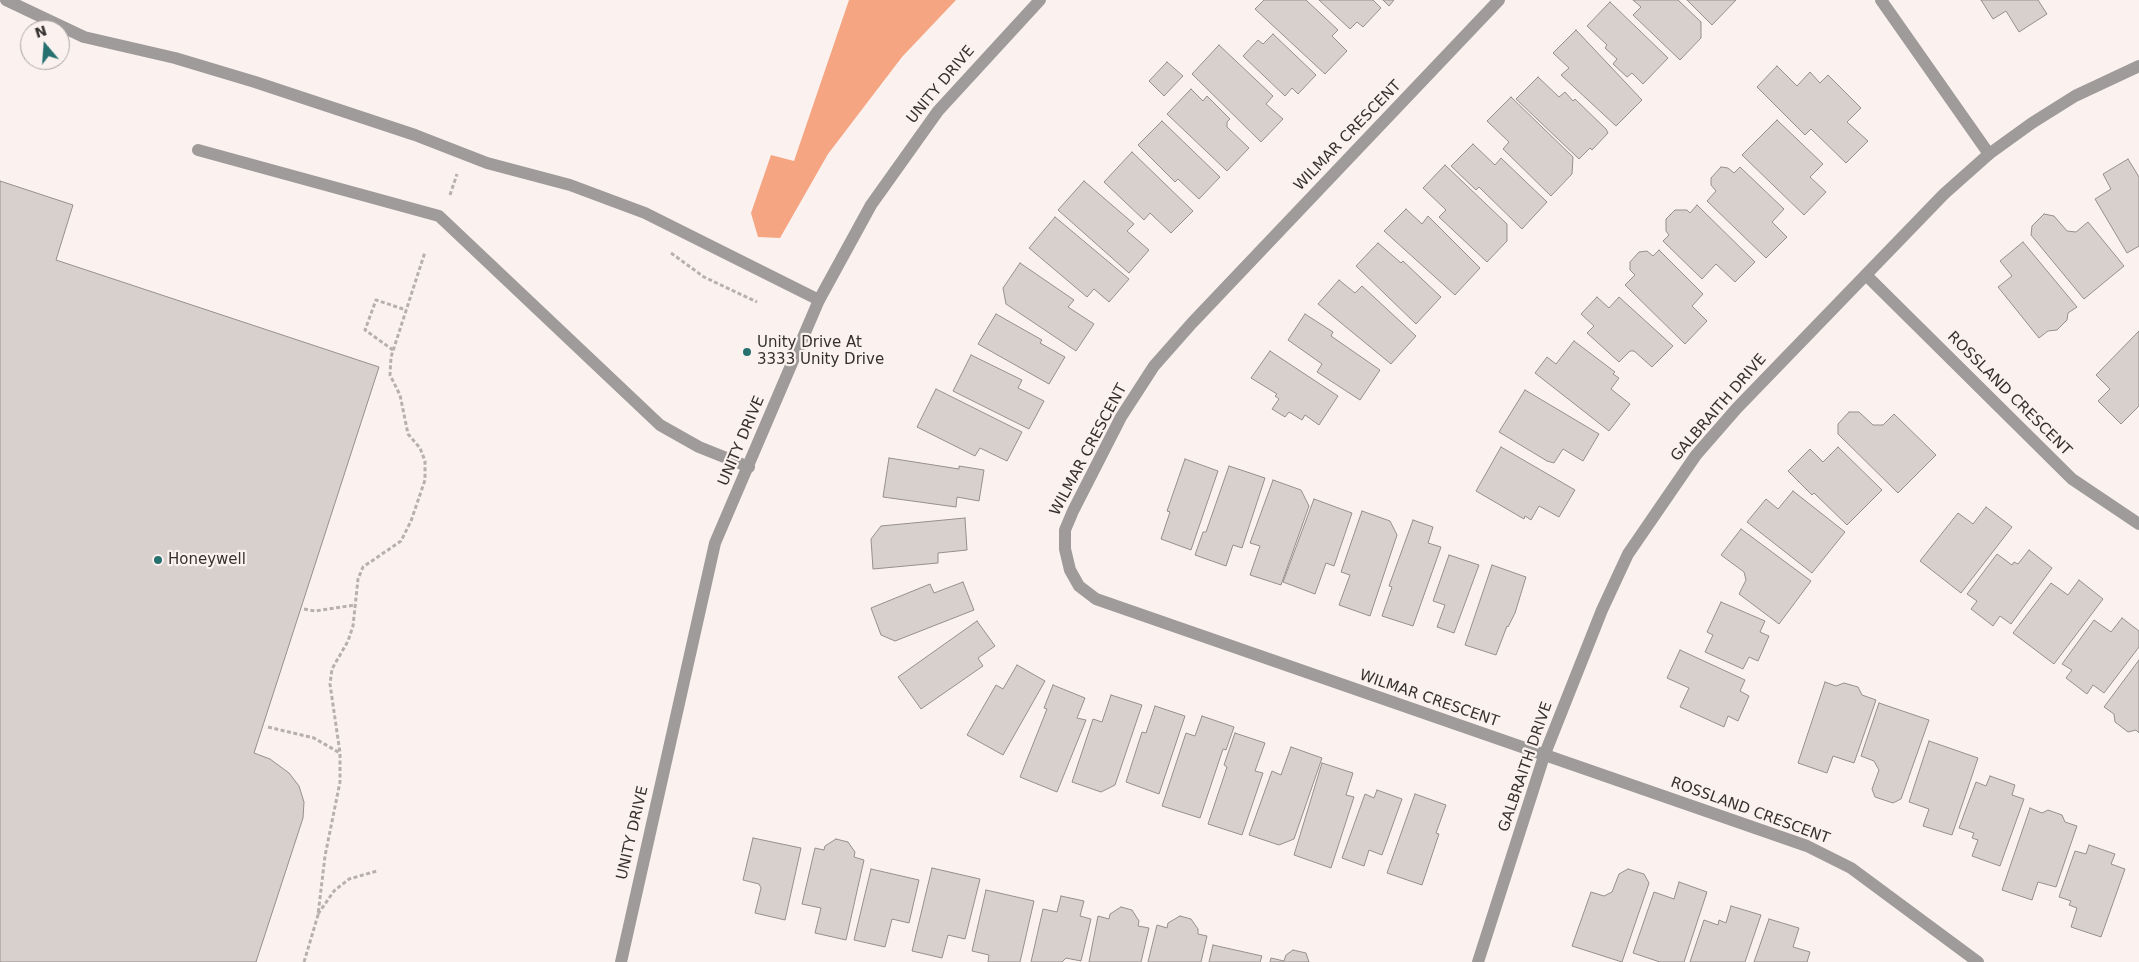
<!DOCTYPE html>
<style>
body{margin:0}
#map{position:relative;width:2139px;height:962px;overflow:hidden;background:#fbf2ef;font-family:"DejaVu Sans",sans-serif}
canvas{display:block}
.north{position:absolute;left:20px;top:20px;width:50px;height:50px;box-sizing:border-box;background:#fbf2ef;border:1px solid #aca5a3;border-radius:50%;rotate:342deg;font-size:14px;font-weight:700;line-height:20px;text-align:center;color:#353130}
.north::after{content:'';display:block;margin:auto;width:18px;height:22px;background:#267170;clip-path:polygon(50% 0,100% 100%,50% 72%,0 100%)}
</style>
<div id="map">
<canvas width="2139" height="962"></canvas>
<div class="north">N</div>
</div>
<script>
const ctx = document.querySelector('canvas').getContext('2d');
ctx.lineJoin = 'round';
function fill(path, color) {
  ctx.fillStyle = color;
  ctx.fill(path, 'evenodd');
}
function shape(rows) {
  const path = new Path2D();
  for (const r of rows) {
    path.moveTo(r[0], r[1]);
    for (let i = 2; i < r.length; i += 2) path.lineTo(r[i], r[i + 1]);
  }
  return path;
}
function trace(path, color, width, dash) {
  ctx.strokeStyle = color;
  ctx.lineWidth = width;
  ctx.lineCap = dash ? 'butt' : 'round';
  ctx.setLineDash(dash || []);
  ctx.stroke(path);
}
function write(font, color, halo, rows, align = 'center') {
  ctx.font = font + ' "DejaVu Sans",sans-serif';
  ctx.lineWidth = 4.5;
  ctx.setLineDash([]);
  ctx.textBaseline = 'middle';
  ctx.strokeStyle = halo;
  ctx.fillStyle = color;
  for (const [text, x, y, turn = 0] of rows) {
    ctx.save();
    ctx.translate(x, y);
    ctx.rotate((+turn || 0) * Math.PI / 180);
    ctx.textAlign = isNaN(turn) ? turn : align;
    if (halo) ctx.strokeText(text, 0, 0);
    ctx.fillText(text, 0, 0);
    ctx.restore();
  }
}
const forest = shape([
 [849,0,956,0,902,57,828,154,780,238,758,237,751,213,771,155,794,161]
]);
const building = shape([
 [1264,0,1306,0,1338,30,1332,36,1347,51,1325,74,1255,9,1264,0],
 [1319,0,1373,0,1381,8,1363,27,1357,22,1350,29,1319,0],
 [1383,0,1394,0,1389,6,1383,0],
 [1633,0,1678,0,1701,22,1701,38,1680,60,1633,15,1641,7,1633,0],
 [1687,0,1736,0,1712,25,1687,0],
 [1981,0,2038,0,2047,14,2019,32,2006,11,1993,19,1981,0],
 [1610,2,1668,58,1643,84,1632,73,1627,77,1613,64,1617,59,1605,48,1607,45,1587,26,1610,2],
 [1576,30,1642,100,1616,126,1561,75,1569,68,1553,53,1576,30],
 [1273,34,1316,75,1298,94,1292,88,1285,96,1243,56,1258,40,1263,44,1273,34],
 [1219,45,1273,96,1266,104,1283,119,1261,142,1192,74,1219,45],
 [1167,62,1183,76,1164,96,1149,81,1167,62],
 [1777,66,1797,86,1810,72,1820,83,1828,75,1861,108,1847,122,1868,141,1846,163,1811,129,1805,135,1757,87,1777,66],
 [1538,77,1559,97,1565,92,1573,101,1575,99,1606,129,1608,133,1592,150,1590,148,1579,159,1516,99,1538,77],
 [1191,89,1203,101,1207,96,1230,119,1227,122,1227,127,1249,148,1227,171,1167,114,1191,89],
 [1511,97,1573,157,1572,174,1551,196,1503,149,1509,142,1487,121,1511,97],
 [1777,120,1823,164,1810,177,1826,192,1804,215,1742,155,1777,120],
 [1162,121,1220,177,1199,199,1178,179,1175,182,1138,145,1162,121],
 [1473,144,1495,165,1501,158,1547,202,1522,229,1479,187,1476,190,1451,166,1473,144],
 [1132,152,1193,211,1171,233,1150,213,1144,220,1104,182,1132,152],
 [2128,159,2139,177,2139,246,2127,253,2095,199,2111,189,2103,174,2128,159],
 [1445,165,1507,224,1507,241,1487,262,1439,217,1446,210,1423,188,1445,165],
 [1721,167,1728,168,1734,173,1740,167,1784,209,1772,222,1787,237,1766,258,1707,201,1716,191,1711,185,1711,178,1721,167],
 [0,181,73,205,56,260,379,367,254,753,270,759,289,773,299,786,304,802,303,818,256,962,0,962,0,181],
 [1084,181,1134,224,1127,231,1149,250,1129,273,1058,210,1084,181],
 [1697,205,1755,262,1735,282,1716,264,1702,279,1663,241,1669,235,1666,231,1666,219,1675,210,1687,210,1690,213,1697,205],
 [1406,209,1422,224,1428,216,1480,268,1455,295,1384,231,1406,209],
 [2044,214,2054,216,2067,231,2076,232,2088,222,2124,266,2084,299,2031,235,2032,226,2044,214],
 [1055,217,1129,279,1109,302,1094,289,1087,297,1029,248,1055,217],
 [2023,242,2077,307,2068,313,2067,320,2057,330,2048,331,2039,338,1998,287,2012,276,2000,261,2023,242],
 [1378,243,1401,263,1403,261,1441,297,1416,324,1356,266,1378,243],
 [1659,250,1703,294,1692,306,1707,321,1685,344,1625,285,1635,275,1630,270,1630,262,1639,252,1647,251,1653,256,1659,250],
 [1020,263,1074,300,1068,307,1094,324,1076,351,1006,304,1003,288,1020,263],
 [1339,280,1355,293,1362,286,1416,336,1391,364,1318,304,1339,280],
 [1597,297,1609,308,1619,297,1673,346,1652,367,1634,351,1630,351,1619,362,1587,333,1594,326,1581,314,1597,297],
 [996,314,1042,340,1040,343,1065,357,1049,384,978,344,996,314],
 [1305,314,1333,332,1331,336,1380,370,1360,400,1317,372,1322,364,1288,340,1305,314],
 [2139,331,2139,406,2121,424,2098,401,2110,389,2096,375,2139,331],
 [1574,341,1615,372,1613,374,1619,378,1611,389,1630,404,1609,431,1535,373,1547,357,1556,364,1574,341],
 [1270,351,1338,396,1319,425,1305,415,1302,420,1289,412,1285,417,1272,409,1279,399,1275,396,1277,394,1251,378,1270,351],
 [971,355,1022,380,1018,388,1044,401,1029,429,953,391,971,355],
 [936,389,1022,432,1007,461,980,448,975,456,917,427,936,389],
 [1525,390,1599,434,1583,461,1563,449,1554,463,1547,461,1499,432,1525,390],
 [1849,412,1859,412,1873,425,1883,425,1894,414,1936,455,1898,493,1838,434,1838,424,1849,412],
 [1501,447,1575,490,1559,517,1539,506,1531,520,1525,516,1524,519,1476,491,1501,447],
 [1838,447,1882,490,1847,525,1814,493,1812,495,1788,471,1810,449,1823,462,1838,447],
 [889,458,959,469,959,466,984,470,979,501,957,497,956,507,883,497,889,458],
 [1185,459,1218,471,1191,550,1161,539,1170,512,1167,511,1185,459],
 [1229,466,1265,478,1242,548,1233,545,1226,566,1195,555,1203,532,1206,532,1229,466],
 [1273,480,1301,490,1309,506,1281,585,1250,575,1260,546,1250,543,1273,480],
 [1793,491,1845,532,1812,573,1747,522,1766,499,1778,509,1793,491],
 [1314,499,1352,513,1334,566,1326,563,1315,594,1283,582,1314,499],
 [1986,507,2012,527,1961,593,1920,561,1958,513,1973,524,1986,507],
 [1362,511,1390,521,1397,535,1370,616,1339,605,1350,575,1341,572,1362,511],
 [965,518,967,550,938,553,938,563,873,569,871,539,881,526,965,518],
 [1413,520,1433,527,1428,543,1441,547,1413,626,1382,616,1392,587,1389,586,1413,520],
 [1741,529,1811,581,1779,624,1739,594,1746,580,1744,572,1721,555,1741,529],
 [2029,550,2052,568,2011,624,2000,616,1993,626,1971,609,1977,601,1967,594,1997,554,2012,565,2014,562,2018,564,2029,550],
 [1449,555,1479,565,1454,633,1437,627,1445,605,1433,601,1449,555],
 [1492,565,1526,577,1515,613,1508,627,1507,626,1496,655,1465,645,1492,565],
 [2079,580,2103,599,2054,664,2013,633,2051,583,2068,595,2079,580],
 [963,582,974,610,895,641,881,635,871,608,930,584,934,593,963,582],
 [1721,602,1765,621,1760,632,1769,636,1758,661,1749,657,1743,669,1705,652,1713,635,1707,632,1721,602],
 [2122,618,2139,631,2139,647,2104,693,2093,685,2087,694,2066,678,2072,670,2062,664,2094,620,2111,632,2122,618],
 [977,621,995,646,978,658,983,666,921,709,898,677,977,621],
 [1680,650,1745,680,1740,691,1749,696,1738,721,1728,716,1724,727,1680,707,1689,688,1667,678,1680,650],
 [2139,660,2139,733,2136,730,2128,732,2115,722,2114,714,2104,707,2139,660],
 [1017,665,1045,681,1003,755,967,735,996,685,1003,689,1017,665],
 [1825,682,1836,686,1844,683,1858,687,1862,695,1876,700,1854,763,1833,756,1827,773,1798,763,1825,682],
 [1053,685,1085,698,1077,718,1086,720,1057,792,1020,777,1047,709,1044,708,1053,685],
 [1111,695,1142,705,1115,785,1101,792,1072,782,1093,719,1102,722,1111,695],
 [1879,703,1929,720,1901,799,1893,803,1875,797,1872,789,1879,770,1874,761,1861,756,1879,703],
 [1155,706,1185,716,1159,794,1126,782,1142,732,1146,733,1155,706],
 [1202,716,1234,727,1226,750,1223,749,1200,818,1162,806,1186,733,1195,736,1202,716],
 [1235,733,1265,743,1255,771,1263,773,1242,835,1208,824,1227,767,1224,765,1235,733],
 [1929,741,1978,758,1952,835,1923,826,1929,809,1909,802,1929,741],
 [1291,747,1322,758,1294,839,1279,845,1249,835,1272,771,1281,775,1291,747],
 [1322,763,1353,773,1346,795,1354,797,1331,868,1294,855,1322,763],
 [1990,776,2015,785,2012,795,2024,799,2000,866,1972,856,1978,840,1972,838,1974,833,1959,828,1976,782,1986,786,1990,776],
 [1377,790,1402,799,1382,855,1369,850,1364,866,1342,858,1365,794,1374,798,1377,790],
 [1415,794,1446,805,1436,833,1439,834,1422,885,1387,873,1415,794],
 [2030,808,2042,813,2048,810,2062,815,2065,822,2077,826,2056,887,2038,882,2032,900,2002,890,2030,808],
 [753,838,801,848,785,920,755,913,761,888,759,884,743,880,753,838],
 [836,839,848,842,855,852,854,857,864,860,846,940,815,933,821,908,802,904,815,848,824,850,825,846,836,839],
 [2089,845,2115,854,2111,864,2125,869,2101,937,2071,927,2077,908,2069,905,2071,901,2059,897,2075,851,2086,854,2089,845],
 [932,868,980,879,965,939,948,935,942,958,912,951,932,868],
 [871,869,919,880,909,923,892,919,885,947,854,940,871,869],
 [1628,869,1644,874,1649,883,1622,962,1572,946,1591,892,1604,896,1612,892,1619,874,1628,869],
 [1679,882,1707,892,1684,962,1660,962,1633,953,1654,892,1674,899,1679,882],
 [986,890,1034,901,1020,962,988,962,989,955,972,951,986,890],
 [1061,896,1084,901,1080,916,1091,919,1081,961,1066,958,1062,962,1031,962,1043,909,1057,912,1061,896],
 [1731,906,1761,915,1745,962,1690,962,1704,920,1718,925,1719,920,1726,923,1731,906],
 [1121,907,1132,910,1139,921,1138,926,1149,928,1141,962,1089,962,1098,916,1109,919,1110,914,1121,907],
 [1180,916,1191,919,1198,929,1198,934,1207,936,1201,962,1148,962,1157,925,1167,928,1168,923,1180,916],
 [1769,919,1799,928,1793,947,1810,952,1807,962,1754,962,1769,919],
 [1213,945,1262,956,1260,962,1209,962,1213,945],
 [1293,950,1306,953,1309,962,1270,962,1271,958,1284,961,1286,955,1293,950]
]);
const path = shape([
 [450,195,457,174],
 [671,253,704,277,757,302],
 [393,350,365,330,376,300,406,310],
 [304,609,315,611,355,605],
 [268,727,314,738,340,753],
 [318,914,334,891,349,879,377,871],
 [304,962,318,915,325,856,340,782,340,753,330,684,332,669,348,641,353,626,358,579,363,567,401,541,411,521,425,480,425,461,420,448,408,434,400,395,390,375,391,357,425,252]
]);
const service = shape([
 [6,0,84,37,175,58,255,82,415,135,487,163,570,185,645,213,819,300],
 [198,150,439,216,660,425,699,447,749,467]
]);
const minor = shape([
 [1499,0,1192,323,1154,366,1121,417,1073,511,1065,530,1065,549,1070,570,1079,586,1096,599,1807,846,1851,868,1978,962],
 [1881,0,1989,154],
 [1866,275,2072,479,2139,524]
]);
const tertiary = shape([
 [621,962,715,543,819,300,871,205,938,111,1040,0],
 [1478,962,1544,756,1602,610,1628,554,1696,455,1737,408,1944,194,1989,154,2032,123,2075,96,2139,66]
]);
const markers = [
 [747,352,5,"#267170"],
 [158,560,5,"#267170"]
];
const streetNames = [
 ["UNITY DRIVE",941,85,-50],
 ["WILMAR CRESCENT",1348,136,-46],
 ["ROSSLAND CRESCENT",2009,394,45],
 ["GALBRAITH DRIVE",1719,408,-49],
 ["UNITY DRIVE",742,441,-67],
 ["WILMAR CRESCENT",1089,450,-62],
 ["WILMAR CRESCENT",1429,699,19],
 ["GALBRAITH DRIVE",1526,767,-71],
 ["ROSSLAND CRESCENT",1750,811,20],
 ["UNITY DRIVE",633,833,-77]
];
const poiNames = [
 ["Unity Drive At",757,343],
 ["3333 Unity Drive",757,360],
 ["Honeywell",168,560]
];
fill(forest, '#f5a582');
fill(building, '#d8d0cd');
trace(building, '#968f8c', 1);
trace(path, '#b7b0ae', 3, [4, 2.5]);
trace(service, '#9e9b9a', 12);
trace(minor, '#9e9b9a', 12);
trace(tertiary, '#9e9b9a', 12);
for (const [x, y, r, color] of markers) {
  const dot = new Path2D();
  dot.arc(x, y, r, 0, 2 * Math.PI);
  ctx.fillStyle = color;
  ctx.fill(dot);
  trace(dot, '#fbf2ef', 2);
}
write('15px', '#353130', '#fbf2ef', streetNames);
write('15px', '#353130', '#fbf2ef', poiNames, 'left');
</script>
